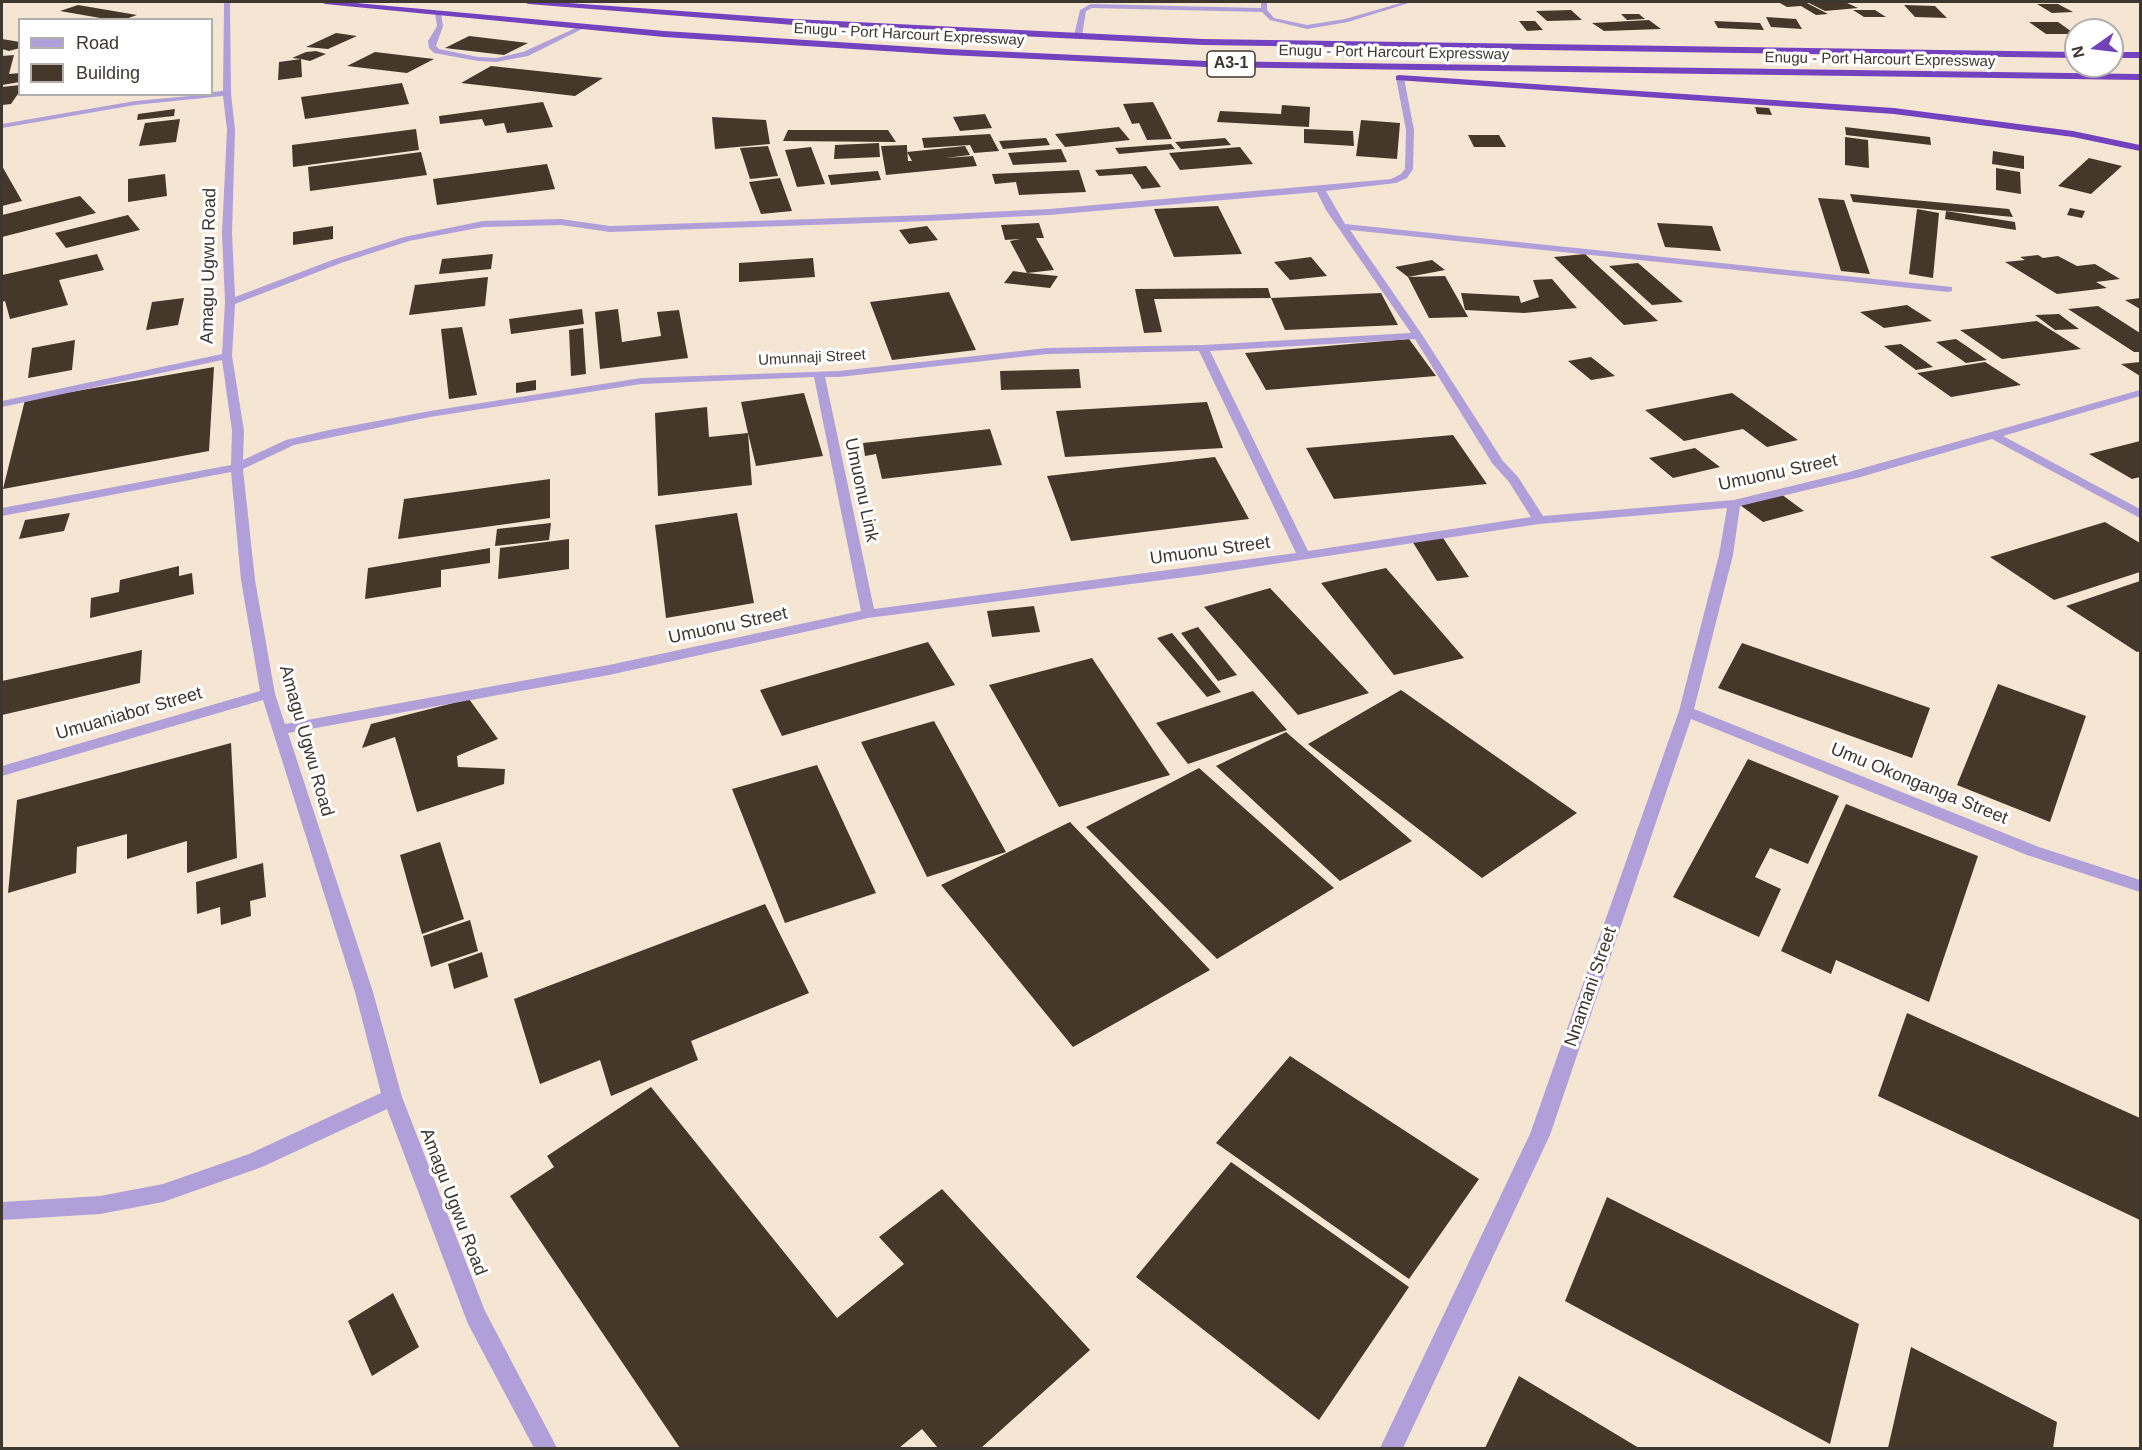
<!DOCTYPE html>
<style>
body{margin:0}
#map{position:relative;width:2142px;height:1450px;overflow:hidden;background:#f5e6d4;font-family:Helvetica,sans-serif}
canvas{display:block}
.frame{position:absolute;inset:0;border:3px solid #3d3730;pointer-events:none}
.legend{position:absolute;left:18px;top:18px;width:195px;height:78px;box-sizing:border-box;background:#fff;border:2px solid #b1afac;margin:0;padding:8px 10px;list-style:none;font-size:18px;color:#3d3730}
.legend li{display:flex;align-items:center;gap:12px;height:30px}
.legend b{width:30px;border:2px solid #b1afac}
.north{position:absolute;left:2064px;top:18px;width:60px;height:60px;box-sizing:border-box;background:#fff;border:2px solid #b1afac;border-radius:50%;rotate:256deg;font-size:16px;font-weight:700;line-height:24px;text-align:center;color:#3d3730}
.north::after{content:'';display:block;margin:auto;width:21px;height:27px;background:#7242ba;clip-path:polygon(50% 0,100% 100%,50% 72%,0 100%)}
</style>
<div id="map">
<canvas width="2142" height="1450"></canvas>
<div class="frame"></div>
<ul class="legend">
<li><b style="height:8px;background:#b19fda"></b>Road</li>
<li><b style="height:16px;background:#45382a"></b>Building</li>
</ul>
<div class="north">N</div>
</div>
<script>
const ctx = document.querySelector('canvas').getContext('2d');
ctx.lineJoin = 'round';
function fill(path, color) {
  ctx.fillStyle = color;
  ctx.fill(path, 'evenodd');
}
function shape(rows) {
  const path = new Path2D();
  for (const r of rows) {
    path.moveTo(r[0], r[1]);
    for (let i = 2; i < r.length; i += 2) path.lineTo(r[i], r[i + 1]);
  }
  return path;
}
function write(font, color, halo, rows, align = 'center') {
  ctx.font = font + ' Helvetica,sans-serif';
  ctx.lineWidth = 6;
  ctx.setLineDash([]);
  ctx.textBaseline = 'middle';
  ctx.strokeStyle = halo;
  ctx.fillStyle = color;
  for (const [text, x, y, turn = 0] of rows) {
    ctx.save();
    ctx.translate(x, y);
    ctx.rotate((+turn || 0) * Math.PI / 180);
    ctx.textAlign = isNaN(turn) ? turn : align;
    if (halo) ctx.strokeText(text, 0, 0);
    ctx.fillText(text, 0, 0);
    ctx.restore();
  }
}
function trace(path, color, width, dash) {
  ctx.strokeStyle = color;
  ctx.lineWidth = width;
  ctx.lineCap = dash ? 'butt' : 'round';
  ctx.setLineDash(dash || []);
  ctx.stroke(path);
}
const building = shape([
 [1778,2,1805,2,1828,14,1816,15,1801,6,1787,7],
 [1807,2,1845,2,1858,8,1825,11],
 [2037,4,2058,4,2073,12,2052,13],
 [78,5,137,15,123,20,112,20,60,11],
 [1904,5,1935,6,1947,18,1915,17],
 [1571,10,1582,20,1547,21,1536,11],
 [1853,10,1875,10,1886,17,1864,17],
 [1621,14,1639,14,1645,19,1627,20],
 [1766,17,1796,19,1802,29,1771,27],
 [1649,20,1661,29,1604,31,1592,23],
 [1519,21,1535,21,1543,30,1527,31],
 [1714,21,1760,23,1764,30,1718,28],
 [2029,22,2058,22,2075,34,2046,34],
 [336,33,357,36,328,49,306,47],
 [469,36,528,43,504,55,445,48],
 [2,39,20,42,20,48,9,51,2,49],
 [316,51,326,54,310,61,301,59,302,77,278,80,279,62,301,59,292,58,306,52],
 [375,52,434,59,407,73,347,66],
 [14,55,9,74,20,73,20,82,2,85,2,56],
 [491,66,603,78,575,96,461,83],
 [402,83,409,104,305,119,301,97],
 [20,85,20,91,11,104,2,105,2,87],
 [543,102,553,127,507,133,504,123,485,126,482,119,440,124,439,116],
 [1153,102,1172,139,1147,140,1139,123,1132,124,1123,104],
 [1282,105,1310,107,1309,127,1217,122,1220,111,1281,114],
 [1755,107,1769,108,1772,115,1757,114],
 [175,109,174,116,137,120,138,114],
 [985,114,992,128,960,131,953,117],
 [712,117,766,120,770,144,715,149],
 [180,119,176,142,139,146,145,123],
 [1361,120,1400,123,1397,159,1356,156],
 [1119,127,1130,140,1065,147,1055,134],
 [1845,127,1930,137,1931,145,1846,135],
 [416,129,419,150,293,167,292,145],
 [1304,129,1353,131,1354,146,1304,143],
 [788,130,888,130,896,142,783,141],
 [990,134,999,151,974,153,970,145,924,148,922,138],
 [1468,135,1499,135,1506,147,1474,147],
 [1845,137,1868,140,1869,168,1845,165],
 [1046,138,1050,145,1003,149,999,141],
 [1225,138,1231,145,1181,149,1175,142],
 [879,143,880,157,834,159,835,145],
 [1171,144,1175,149,1119,154,1115,148],
 [907,145,907,148,908,161,912,161,907,152,965,146,970,155,945,158,973,156,977,166,886,175,881,146],
 [768,146,778,176,750,179,740,148],
 [811,147,825,184,797,187,785,150],
 [1240,147,1253,164,1180,170,1169,153],
 [1061,149,1067,162,1013,165,1008,153],
 [1993,151,2024,156,2024,169,1992,164],
 [421,152,427,175,310,191,308,167],
 [2089,158,2122,166,2091,194,2058,186],
 [547,164,555,189,437,205,433,179],
 [2,166,22,201,2,206],
 [1146,166,1161,187,1142,189,1132,174,1099,176,1095,170],
 [1996,168,2020,172,2021,194,1996,190],
 [1079,170,1086,192,1019,195,1016,182,995,184,992,174],
 [878,171,881,180,831,185,828,175],
 [165,174,167,196,128,202,128,179],
 [780,178,792,211,761,214,749,182],
 [1850,194,2009,209,2013,217,1853,202],
 [80,196,96,213,2,237,2,215],
 [1818,198,1844,200,1870,274,1841,271],
 [1218,206,1242,254,1174,257,1154,209],
 [2070,208,2085,211,2082,218,2067,215],
 [1917,209,1939,213,1933,278,1909,274],
 [1946,211,2015,222,2016,230,1945,219],
 [128,215,140,230,66,248,55,233],
 [1039,223,1044,238,1036,238,1054,270,1027,273,1010,241,1020,239,1005,240,1001,225],
 [1657,223,1712,226,1721,251,1665,247],
 [333,226,333,239,293,245,293,232],
 [927,226,938,240,909,244,899,230],
 [97,254,104,270,59,280,68,305,10,319,5,301,2,302,2,275],
 [493,254,491,269,439,274,442,259],
 [1585,254,1658,321,1624,325,1554,257],
 [2038,255,2043,258,2058,256,2077,266,2095,264,2120,279,2096,282,2107,288,2057,294,2005,262,2025,260,2020,257],
 [1311,257,1327,276,1290,280,1274,262],
 [813,258,815,277,739,282,739,263],
 [1432,260,1445,270,1408,277,1395,267],
 [1638,263,1683,302,1652,305,1609,266],
 [1013,271,1027,273,1058,276,1050,288,1004,283],
 [1445,276,1467,315,1468,317,1429,318,1408,277],
 [488,277,485,306,409,315,415,285],
 [1552,279,1577,308,1524,313,1465,310,1461,293,1519,296,1521,303,1539,297,1533,280],
 [1268,288,1271,298,1154,299,1162,332,1144,333,1135,289],
 [949,292,976,350,892,360,870,302],
 [1381,293,1398,325,1285,330,1271,298],
 [184,298,178,325,146,330,152,302],
 [2140,298,2140,309,2125,300],
 [1907,305,1932,321,1884,328,1860,312],
 [2098,306,2140,333,2140,352,2134,352,2068,309],
 [582,309,584,324,511,334,509,319],
 [618,309,622,342,661,336,657,312,679,310,688,358,600,369,595,312],
 [2059,314,2079,329,2055,330,2035,315],
 [2037,321,2081,349,2002,359,1960,330],
 [462,327,477,395,449,399,441,329],
 [583,328,586,374,571,376,569,330],
 [1409,339,1436,376,1266,390,1245,353],
 [1956,339,1987,360,1966,363,1936,342],
 [75,340,72,370,28,378,32,348],
 [1901,344,1933,367,1916,370,1884,346],
 [1591,357,1615,376,1591,380,1568,361],
 [1985,362,2021,385,1951,397,1917,373],
 [2140,362,2140,376,2121,364],
 [214,367,209,451,3,489,25,400],
 [1079,369,1081,388,1001,390,1000,371],
 [536,380,536,390,516,393,516,383],
 [804,393,823,456,756,466,748,433,752,485,658,496,655,413,707,407,709,437,748,433,741,402],
 [1732,393,1798,440,1767,447,1743,429,1684,441,1645,410],
 [1207,402,1223,448,1065,457,1056,411],
 [990,429,1002,465,882,479,876,454,865,456,863,443],
 [1453,435,1487,484,1334,499,1306,448],
 [2140,441,2140,477,2132,479,2089,454],
 [1695,448,1720,467,1673,478,1649,458],
 [1215,457,1249,519,1071,541,1047,476],
 [550,479,550,518,398,539,404,499],
 [1781,494,1804,511,1763,522,1740,505],
 [70,513,64,531,19,539,25,520],
 [737,513,754,603,666,618,655,525],
 [2105,522,2140,543,2140,572,2054,600,1990,557],
 [551,523,549,540,495,546,497,529],
 [1443,538,1469,577,1437,581,1412,541],
 [569,539,569,569,498,579,500,548],
 [490,548,490,563,441,570,441,587,365,599,368,568],
 [179,566,179,576,192,573,194,594,90,618,91,598,119,592,120,580],
 [1386,568,1464,658,1394,675,1321,583],
 [2140,581,2140,651,2137,652,2066,606],
 [1270,588,1369,693,1298,715,1204,607],
 [1034,606,1040,632,992,637,987,611],
 [1198,627,1237,675,1218,681,1181,633],
 [1172,633,1221,692,1207,697,1157,638],
 [928,642,955,685,782,736,760,690],
 [1742,643,1930,708,1912,758,1718,688],
 [142,650,140,683,2,715,2,681],
 [1092,658,1170,775,1059,807,989,685],
 [1998,684,2086,716,2050,822,1957,785],
 [1401,690,1577,813,1482,878,1308,744],
 [1253,691,1287,730,1188,764,1156,723],
 [469,699,498,739,457,756,458,767,505,769,504,784,417,812,395,737,362,748,371,724],
 [934,721,1006,852,927,877,861,742],
 [1286,732,1412,841,1340,881,1216,766],
 [231,743,237,858,187,873,187,841,127,859,127,834,77,847,76,873,8,893,17,800],
 [1748,759,1839,796,1808,864,1770,848,1755,877,1781,889,1759,937,1673,897],
 [817,765,876,893,785,923,732,789],
 [1199,768,1334,888,1217,959,1086,827],
 [1846,804,1978,856,1929,1002,1836,960,1831,974,1781,951],
 [1070,822,1210,970,1073,1047,941,885],
 [440,842,464,919,422,934,400,855],
 [263,863,266,897,250,901,251,916,221,925,220,907,197,914,196,882],
 [765,904,809,993,691,1041,698,1060,611,1096,600,1060,540,1084,514,999],
 [470,920,478,951,431,967,423,936],
 [482,952,488,977,454,989,448,964],
 [1907,1013,2140,1118,2140,1220,1878,1096],
 [1290,1056,1479,1179,1409,1279,1216,1143],
 [651,1087,837,1318,904,1264,879,1237,942,1189,1090,1350,981,1448,938,1448,922,1429,899,1448,680,1448,510,1196,554,1167,547,1156],
 [1231,1162,1409,1287,1319,1420,1136,1277],
 [1607,1197,1859,1324,1830,1444,1565,1301],
 [393,1293,419,1347,372,1376,348,1321],
 [1911,1347,2057,1422,2053,1448,1888,1448],
 [1519,1376,1639,1448,1485,1448]
]);
const minor = shape([
 [224,2,230,2,231,93,235,130,232,233,235,297,335,259,404,237,483,221,561,219,610,226,927,215,1049,209,1391,179,1401,174,1405,169,1406,130,1396,78,1400,76,1404,78,1414,130,1413,169,1407,178,1396,183,1326,191,1345,224,1952,287,1952,291,1948,292,1350,230,1423,336,1503,461,1518,477,1543,516,1734,500,1849,472,2140,390,2140,396,2003,436,2140,509,2140,518,1992,439,1857,478,1740,506,1733,555,1694,709,2039,847,2140,880,2140,892,2027,855,1691,719,1550,1135,1403,1448,1380,1448,1530,1134,1679,711,1719,555,1727,508,1539,524,1201,575,868,618,609,675,288,733,373,992,402,1097,485,1311,557,1448,534,1448,468,1324,387,1109,262,1167,163,1202,100,1214,2,1220,2,1202,100,1196,163,1184,249,1154,381,1093,355,992,263,700,2,776,2,766,260,691,241,580,231,472,2,516,2,508,231,465,232,431,222,360,2,407,2,401,222,354,225,302,222,233,227,130,223,96,135,105,2,128,2,124,135,101,212,94,212,92,223,91,224,2],
 [1317,192,1326,210,1411,333,1203,345,1047,348,839,371,641,378,430,411,329,430,286,440,243,460,244,431,232,356,235,304,341,263,409,241,483,227,561,225,610,232,927,221,1049,215,1317,192],
 [1415,339,1492,463,1509,482,1531,517,1308,551,1210,351,1415,339],
 [1199,351,1296,553,874,609,825,377,839,377,1047,354,1199,351],
 [814,377,861,611,609,665,285,724,275,694,255,580,243,469,294,445,430,417,641,384,814,377],
 [1261,2,1267,2,1267,10,1274,18,1307,25,1345,19,1404,2,1412,2,1348,22,1307,29,1270,20,1262,12,1092,8,1086,11,1082,36,1078,38,1074,36,1080,10,1091,4,1261,8,1261,2],
 [438,11,441,13,443,26,436,46,439,49,478,57,496,58,523,52,580,26,586,27,528,56,496,62,478,61,434,53,429,48,428,41,437,26,435,13,438,11]
]);
const highway = shape([
 [321,2,345,2,664,31,948,49,1206,61,2140,74,2140,80,1206,67,948,55,664,37,325,4,321,2],
 [524,2,554,2,794,19,1203,39,2076,52,2076,58,1203,45,794,25,528,4,524,2],
 [2112,52,2140,52,2140,58,2112,58,2112,52],
 [1399,75,1894,108,2073,131,2140,145,2140,151,2073,137,1894,114,1396,80,1396,76,1399,75]
]);
const farStreetnames = [
 ["Enugu - Port Harcourt Expressway",909,35,3],
 ["Enugu - Port Harcourt Expressway",1394,53,1],
 ["Enugu - Port Harcourt Expressway",1880,60,1],
 ["Umunnaji Street",812,358,-3]
];
const shields = [
 [1231,64,48]
];
const shieldNames = [
 ["A3-1",1231,64]
];
const streetNames = [
 ["Amagu Ugwu Road",209,266,-89],
 ["Umuonu Street",1778,473,-12],
 ["Umuonu Link",861,490,78],
 ["Umuonu Street",1210,551,-8],
 ["Umuonu Street",728,626,-12],
 ["Umuaniabor Street",129,714,-16],
 ["Amagu Ugwu Road",306,741,74],
 ["Umu Okonganga Street",1919,784,22],
 ["Nnamani Street",1591,987,-71],
 ["Amagu Ugwu Road",453,1202,69]
];
fill(building, '#45382a');
fill(minor, '#b19fda');
fill(highway, '#7441bf');
write('15px', '#3d3730', '#fff', farStreetnames);
for (const [x, y, w] of shields) {
  const box = new Path2D();
  box.roundRect(x - w / 2, y - 13, w, 26, 4.5);
  ctx.fillStyle = '#fff';
  ctx.fill(box);
  trace(box, '#3d3730', 1.5);
}
write('bold 16px', '#3d3730', null, shieldNames);
write('18px', '#3d3730', '#fff', streetNames);
</script>
